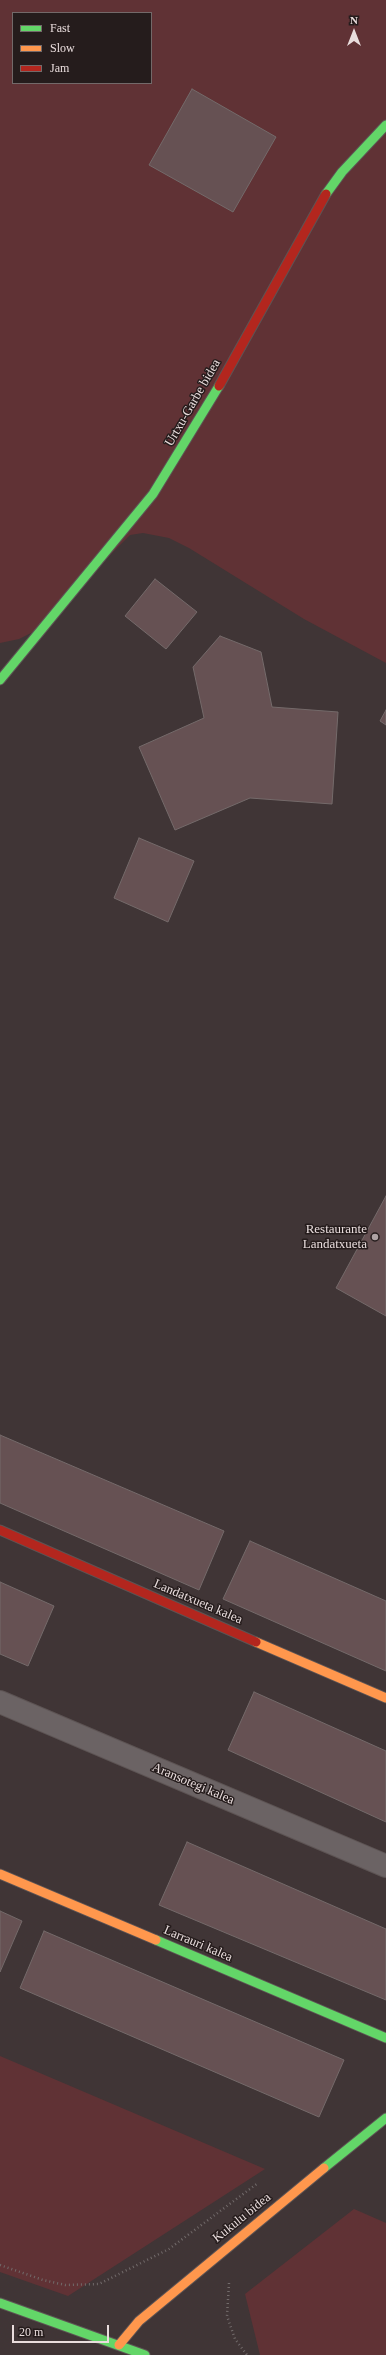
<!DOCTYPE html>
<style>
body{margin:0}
#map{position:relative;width:386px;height:2355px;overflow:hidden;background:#403536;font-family:"Times New Roman",serif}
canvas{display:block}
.legend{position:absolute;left:12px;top:12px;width:140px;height:72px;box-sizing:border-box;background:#251c1c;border:1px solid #736969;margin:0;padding:5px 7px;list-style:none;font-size:12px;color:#e9dddd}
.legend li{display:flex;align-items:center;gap:8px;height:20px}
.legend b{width:20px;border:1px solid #736969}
.north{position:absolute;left:334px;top:12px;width:40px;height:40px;-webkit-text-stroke:3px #251c1c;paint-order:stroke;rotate:0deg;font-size:11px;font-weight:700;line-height:16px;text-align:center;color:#e9dddd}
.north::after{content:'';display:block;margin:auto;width:14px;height:18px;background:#e9dddd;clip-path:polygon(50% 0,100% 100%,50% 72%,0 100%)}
.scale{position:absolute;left:12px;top:2325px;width:97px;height:18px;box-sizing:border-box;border:2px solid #e9dddd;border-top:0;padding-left:5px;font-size:12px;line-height:14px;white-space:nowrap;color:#e9dddd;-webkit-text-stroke:3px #251c1c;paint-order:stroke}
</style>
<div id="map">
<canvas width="386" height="2355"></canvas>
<ul class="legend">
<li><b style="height:5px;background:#63d668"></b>Fast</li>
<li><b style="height:5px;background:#ff974d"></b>Slow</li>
<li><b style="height:5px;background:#b3261e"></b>Jam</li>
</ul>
<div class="north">N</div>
<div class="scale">20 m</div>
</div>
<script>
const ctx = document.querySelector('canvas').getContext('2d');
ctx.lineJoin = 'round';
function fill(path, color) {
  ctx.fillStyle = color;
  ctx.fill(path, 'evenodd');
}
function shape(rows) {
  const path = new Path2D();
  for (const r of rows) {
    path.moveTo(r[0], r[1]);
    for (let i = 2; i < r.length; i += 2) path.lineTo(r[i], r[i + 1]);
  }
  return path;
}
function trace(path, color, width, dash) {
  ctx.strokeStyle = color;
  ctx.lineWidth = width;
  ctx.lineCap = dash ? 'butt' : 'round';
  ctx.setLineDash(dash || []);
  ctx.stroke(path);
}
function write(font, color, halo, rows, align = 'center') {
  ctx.font = font + ' "Times New Roman",serif';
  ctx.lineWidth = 3;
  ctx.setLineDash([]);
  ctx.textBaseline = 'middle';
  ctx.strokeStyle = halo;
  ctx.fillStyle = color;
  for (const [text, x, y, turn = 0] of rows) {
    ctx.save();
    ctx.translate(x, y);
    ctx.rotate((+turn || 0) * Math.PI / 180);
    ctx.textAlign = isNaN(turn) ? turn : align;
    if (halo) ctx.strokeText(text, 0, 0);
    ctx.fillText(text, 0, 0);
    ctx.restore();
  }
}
const green = shape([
 [0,0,386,0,386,663,304,619,189,548,169,538,143,533,130,535,33,632,19,639,0,643],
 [13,13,151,13,151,83,13,83],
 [0,2056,265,2169,68,2296,0,2272],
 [354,2209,386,2223,386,2355,260,2355,245,2294]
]);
const building = shape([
 [192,89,276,137,233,212,149,165,192,89],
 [155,579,197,612,166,649,125,616,155,579],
 [220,636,261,652,272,707,338,712,332,804,250,798,175,830,139,747,204,718,193,667,220,636],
 [386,710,386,725,380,721,386,710],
 [139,838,194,861,168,922,114,898,139,838],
 [386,1196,386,1316,336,1288,386,1196],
 [0,1435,224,1531,199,1590,0,1503,0,1435],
 [250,1541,386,1601,386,1671,223,1599,250,1541],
 [0,1582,54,1606,28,1666,0,1654,0,1582],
 [254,1692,386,1751,386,1822,228,1750,254,1692],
 [187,1842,386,1929,386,2000,159,1905,187,1842],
 [0,1911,22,1921,0,1972,0,1911],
 [44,1931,344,2060,319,2117,20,1988,44,1931]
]);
const path = shape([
 [0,2265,43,2280,65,2285,99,2284,169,2249,258,2183],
 [229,2283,227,2316,235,2339,247,2355]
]);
const street = shape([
 [0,1702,386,1866]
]);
const fast = shape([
 [326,194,342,172,386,125],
 [0,680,153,494,219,386],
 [156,1940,386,2038],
 [324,2168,386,2118],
 [0,2303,145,2355]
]);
const slow = shape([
 [256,1642,386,1698],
 [0,1874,156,1940],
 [119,2345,139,2321,324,2168]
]);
const jam = shape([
 [219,386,326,194],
 [0,1530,256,1642]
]);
const markers = [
 [375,1237,4,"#aea2a3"]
];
const streetNames = [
 ["Urtxu-Garbe bidea",193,403,-60],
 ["Landatxueta kalea",198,1602,23],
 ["Aransotegi kalea",193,1784,23],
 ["Larrauri kalea",198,1944,23],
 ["Kukulu bidea",242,2218,-39]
];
const poiNames = [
 ["Restaurante",367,1230],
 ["Landatxueta",367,1245]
];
fill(green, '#603235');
fill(building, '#665153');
trace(building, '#746a6a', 1);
trace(street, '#5d5454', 24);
trace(fast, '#5d5454', 11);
trace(slow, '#5d5454', 11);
trace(jam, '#5d5454', 11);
trace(path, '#726b6b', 2.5, [1, 3]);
trace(street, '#6b6364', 22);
trace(fast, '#63d668', 9);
trace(slow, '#ff974d', 9);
trace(jam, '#b3261e', 9);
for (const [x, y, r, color] of markers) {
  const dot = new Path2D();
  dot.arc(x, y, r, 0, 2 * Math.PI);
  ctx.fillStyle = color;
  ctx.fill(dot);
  trace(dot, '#251c1c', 1.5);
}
write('13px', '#e9dddd', '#251c1c', streetNames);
write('13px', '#e9dddd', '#251c1c', poiNames, 'right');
</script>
